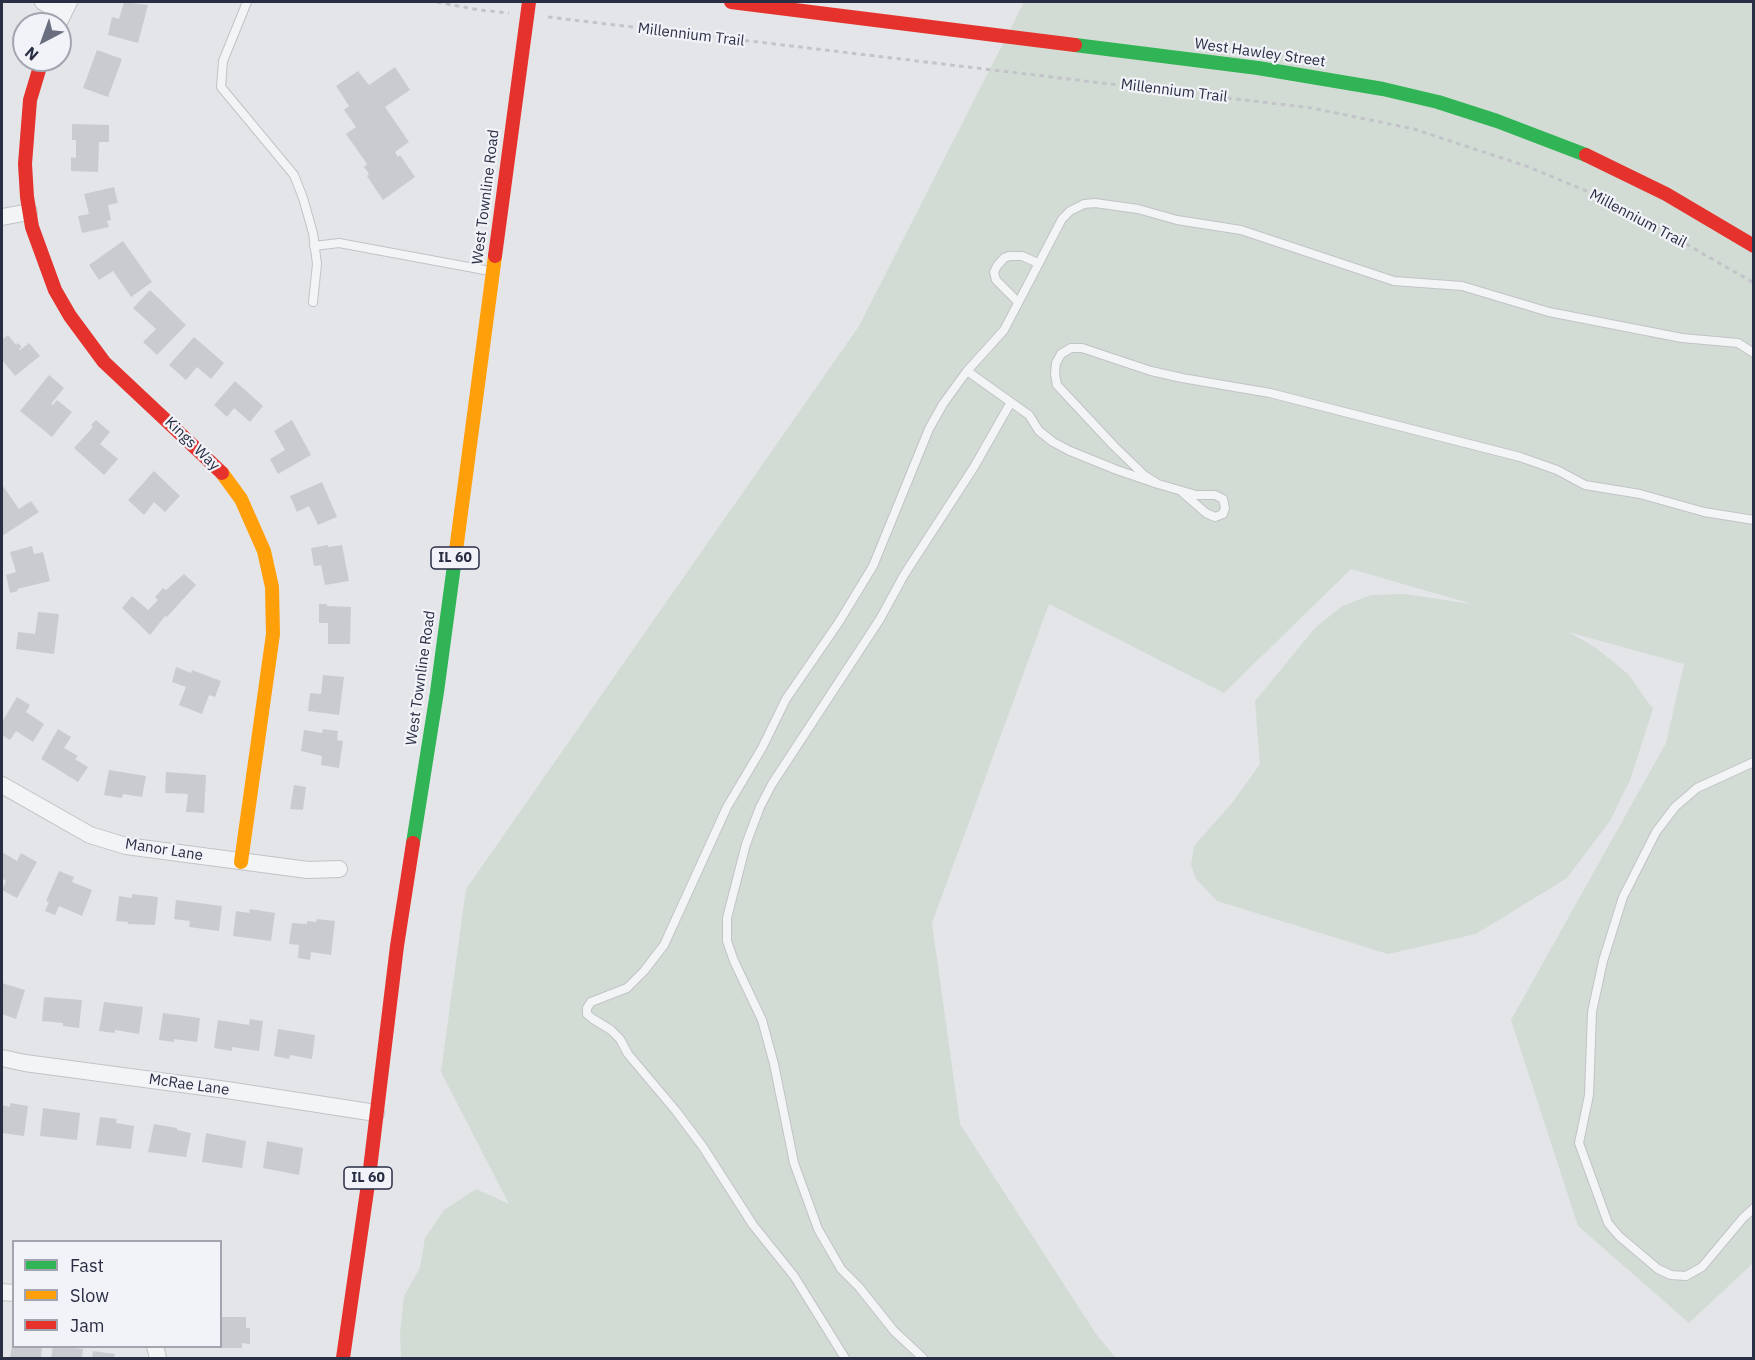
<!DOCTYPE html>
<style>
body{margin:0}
#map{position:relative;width:1755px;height:1360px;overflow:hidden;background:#e4e5e9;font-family:"IBM Plex Sans",sans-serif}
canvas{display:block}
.frame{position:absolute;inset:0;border:3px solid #292e44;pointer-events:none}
.legend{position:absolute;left:12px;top:1240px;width:210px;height:108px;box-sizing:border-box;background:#f2f3f8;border:2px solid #a2a4b0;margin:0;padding:8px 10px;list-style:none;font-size:18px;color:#292e44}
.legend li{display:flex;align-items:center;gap:12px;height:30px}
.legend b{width:30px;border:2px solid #a2a4b0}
.north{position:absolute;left:12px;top:12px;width:60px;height:60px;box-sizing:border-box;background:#f2f3f8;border:2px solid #a2a4b0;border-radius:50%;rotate:221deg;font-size:16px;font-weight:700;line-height:24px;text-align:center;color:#292e44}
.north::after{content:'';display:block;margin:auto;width:21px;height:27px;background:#6a6e7e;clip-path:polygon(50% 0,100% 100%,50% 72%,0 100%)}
</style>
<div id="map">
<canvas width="1755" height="1360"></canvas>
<div class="frame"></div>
<ul class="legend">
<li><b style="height:8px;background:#30b455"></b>Fast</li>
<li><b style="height:8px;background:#ff9f0a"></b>Slow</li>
<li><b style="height:8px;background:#e5322d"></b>Jam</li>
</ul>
<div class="north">N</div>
</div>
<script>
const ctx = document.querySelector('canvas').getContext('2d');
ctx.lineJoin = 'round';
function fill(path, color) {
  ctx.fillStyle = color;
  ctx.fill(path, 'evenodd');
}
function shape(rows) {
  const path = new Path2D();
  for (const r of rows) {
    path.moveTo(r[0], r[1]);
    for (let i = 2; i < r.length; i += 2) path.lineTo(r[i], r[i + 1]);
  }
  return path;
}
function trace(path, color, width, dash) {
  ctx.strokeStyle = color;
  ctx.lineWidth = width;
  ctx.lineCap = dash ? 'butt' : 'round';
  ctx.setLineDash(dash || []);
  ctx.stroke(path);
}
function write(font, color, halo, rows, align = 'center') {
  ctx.font = font + ' "IBM Plex Sans",sans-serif';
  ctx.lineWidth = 4.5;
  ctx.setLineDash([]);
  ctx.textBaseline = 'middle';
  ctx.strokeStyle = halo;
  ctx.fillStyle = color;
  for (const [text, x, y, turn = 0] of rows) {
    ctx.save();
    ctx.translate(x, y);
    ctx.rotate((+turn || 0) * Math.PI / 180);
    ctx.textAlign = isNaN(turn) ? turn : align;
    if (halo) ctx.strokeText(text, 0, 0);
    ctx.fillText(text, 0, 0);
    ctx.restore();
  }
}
const green = shape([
 [1024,2,1753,2,1753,1263,1689,1323,1578,1226,1511,1020,1666,743,1684,664,1568,632,1595,647,1628,674,1653,709,1630,780,1610,821,1567,878,1476,934,1388,954,1217,901,1196,879,1191,865,1194,846,1232,803,1260,764,1255,701,1315,628,1342,606,1371,595,1405,594,1472,604,1351,569,1224,693,1049,604,932,923,960,1124,1096,1334,1116,1358,401,1358,400,1333,404,1296,420,1268,425,1238,444,1210,476,1189,509,1204,441,1072,466,889,859,326]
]);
const building = shape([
 [124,2,148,5,138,43,108,35,112,17,119,19],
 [97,50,122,59,108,97,83,88],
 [395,67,410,90,385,107,409,142,395,152,398,157,400,155,415,177,383,200,367,176,369,174,364,167,367,164,346,134,356,127,344,110,349,106,336,86,358,71,369,85],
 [72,124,109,125,109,142,99,142,98,172,71,171,71,157,76,158,76,140,72,140],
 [114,187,118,203,108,205,111,220,107,221,109,227,82,233,78,216,89,214,84,194],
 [123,241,152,282,131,297,113,271,99,280,89,265],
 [150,290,186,325,157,355,143,342,156,329,133,308],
 [8,335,16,345,18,343,22,347,19,349,20,350,29,343,40,356,15,376,2,360,2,340],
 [194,337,224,363,211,379,197,367,186,380,169,365],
 [49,375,64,388,51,404,53,405,57,400,72,412,52,437,20,411],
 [235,381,263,406,250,422,234,408,227,417,214,405],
 [96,420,110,432,100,444,118,459,104,475,74,448,93,427,91,425],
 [292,420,311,455,278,474,270,459,285,450,274,431],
 [154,471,180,496,165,512,154,502,144,515,128,500],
 [322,482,337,517,318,525,309,506,297,512,290,496],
 [3,486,19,509,31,501,39,512,2,536,2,487],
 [328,545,328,547,342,545,349,581,325,585,321,565,314,566,311,548],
 [32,546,34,554,43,552,44,556,50,581,17,589,18,591,10,593,6,575,16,572,10,552],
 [184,574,196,585,167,617,166,615,150,635,122,608,132,596,148,610,158,600,155,597,163,588,166,590],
 [319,604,327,604,327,606,351,607,350,644,328,644,328,623,319,623],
 [38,612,59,614,54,654,16,649,18,632,35,634],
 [176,667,191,673,192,670,221,681,215,697,209,695,202,714,179,705,186,687,172,682],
 [323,675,344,677,339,715,308,711,310,693,321,694],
 [17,697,30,705,26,712,44,724,33,742,16,731,10,740,2,735,2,722],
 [58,729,71,737,64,748,78,756,75,759,88,767,78,782,41,759],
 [323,729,338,731,337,740,343,741,339,768,321,765,322,756,301,751,304,730,322,733],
 [109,770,146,776,142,797,123,794,122,798,104,795],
 [166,772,206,775,204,813,186,812,188,794,165,793],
 [294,785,306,787,303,810,290,809],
 [2,852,17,861,21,853,37,862,17,898,2,890,6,881,2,878],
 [59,871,74,877,72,882,92,890,82,916,59,906,55,915,45,911,49,902,46,901],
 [132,894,158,897,155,925,128,924,128,922,116,921,119,896,132,898],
 [176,900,222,906,219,931,189,927,190,921,174,919],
 [250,909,275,913,271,941,233,936,236,911,249,913],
 [317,919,335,921,331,955,311,952,310,960,298,958,299,945,289,944,292,923,307,924,307,921,316,922],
 [2,983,25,990,16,1019,2,1014],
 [44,997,82,1000,79,1028,63,1026,63,1023,42,1021],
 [104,1002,143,1007,139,1034,115,1030,115,1033,99,1031],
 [163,1013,200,1018,197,1042,174,1039,174,1042,159,1040],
 [250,1019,263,1021,259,1051,232,1047,232,1051,214,1048,218,1020,249,1025],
 [278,1029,315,1035,312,1059,290,1055,289,1059,274,1056],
 [10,1103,28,1106,24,1136,2,1133,2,1105,10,1107],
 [43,1108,80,1113,77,1140,40,1136],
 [100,1117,117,1119,116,1123,134,1126,131,1149,96,1145],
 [154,1124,177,1128,177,1130,191,1133,186,1157,148,1152],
 [206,1133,246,1141,242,1168,202,1162],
 [267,1141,303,1148,299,1175,263,1168],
 [220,1317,246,1317,246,1328,250,1328,250,1344,242,1343,242,1348,220,1348],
 [12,1346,42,1346,41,1358,10,1358],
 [53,1346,83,1349,82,1358,51,1358],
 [93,1351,115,1354,114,1358,92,1358]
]);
const path = shape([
 [437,2,479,10,509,13],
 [548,17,1312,108,1414,129,1526,166,1611,201,1754,283]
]);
const lane = shape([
 [247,2,223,61,221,87,294,175,303,198,313,233,317,264,313,302],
 [314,246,339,243,490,271],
 [1018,302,996,280,994,272,997,266,1004,258,1009,256,1022,256,1038,263],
 [967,371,1004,330,1062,219,1070,211,1084,204,1095,203,1138,209,1177,220,1241,230,1394,281,1462,286,1549,312,1682,338,1738,343,1754,353],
 [1182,492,1206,513,1215,517,1223,514,1225,508,1223,499,1215,495,1196,495,1158,484,1145,476,1114,446,1057,385,1055,374,1056,363,1061,354,1071,348,1082,348,1151,371,1182,378,1270,393,1520,457,1557,470,1585,485,1640,494,1704,512,1754,520],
 [1754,762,1697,788,1675,807,1656,832,1623,897,1603,961,1592,1012,1589,1095,1579,1143,1608,1223,1619,1236,1658,1269,1671,1275,1686,1276,1702,1267,1743,1218,1754,1208],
 [845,1358,794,1276,753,1225,703,1147,676,1111,628,1054,620,1039,611,1030,593,1019,587,1014,587,1008,591,1002,627,988,644,971,664,945,727,807,762,748,786,699,839,622,873,566,929,429,943,404,967,371,1029,415,1039,431,1053,442,1070,451,1117,470,1158,484],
 [923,1358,894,1331,859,1287,841,1269,818,1229,794,1163,774,1064,762,1020,734,961,727,941,727,918,746,844,760,807,772,784,880,619,904,575,974,467,1011,402]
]);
const street = shape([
 [43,2,63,13],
 [58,24,69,2],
 [2,217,29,212],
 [2,785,90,835,126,846,308,870,339,869],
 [2,1058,25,1063,227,1090,376,1113],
 [2,1292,14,1293],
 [155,1346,158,1358]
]);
const fast = shape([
 [1075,45,1258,68,1383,89,1438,102,1497,121,1586,155],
 [413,843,437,692,455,558]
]);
const slow = shape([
 [222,473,241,499,264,551,272,587,273,634,241,862],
 [455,558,495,256]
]);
const jam = shape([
 [731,2,1075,45],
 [42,60,30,100,25,164,27,197,32,227,55,290,70,316,104,362,222,473],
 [1586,155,1666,194,1754,246],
 [495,256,529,2],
 [343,1358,369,1177,397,946,413,843]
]);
const shields = [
 [455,558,48],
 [368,1178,48]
];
const shieldNames = [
 ["IL 60",455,558],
 ["IL 60",368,1178]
];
const streetNames = [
 ["Millennium Trail",691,35,7],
 ["West Hawley Street",1260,53,8],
 ["Millennium Trail",1174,91,7],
 ["West Townline Road",486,197,-83],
 ["Millennium Trail",1638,219,28],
 ["Kings Way",192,444,44],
 ["West Townline Road",421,678,-82],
 ["Manor Lane",164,850,9],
 ["McRae Lane",189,1085,8]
];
fill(green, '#d2dcd4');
fill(building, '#cacbd0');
trace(lane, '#c2c3c7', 10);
trace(street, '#c2c3c7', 18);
trace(path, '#c3c3c9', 3, [4.5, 4.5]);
trace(lane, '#f3f4f6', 8);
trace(street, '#f3f4f6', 16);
trace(fast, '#30b455', 14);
trace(slow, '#ff9f0a', 14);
trace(jam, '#e5322d', 14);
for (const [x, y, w] of shields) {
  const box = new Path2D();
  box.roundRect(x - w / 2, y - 11, w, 22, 4.5);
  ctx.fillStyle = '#f2f3f8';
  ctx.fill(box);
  trace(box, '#292e44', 1.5);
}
write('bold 14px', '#292e44', null, shieldNames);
write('15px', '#292e44', '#f2f3f8', streetNames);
</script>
